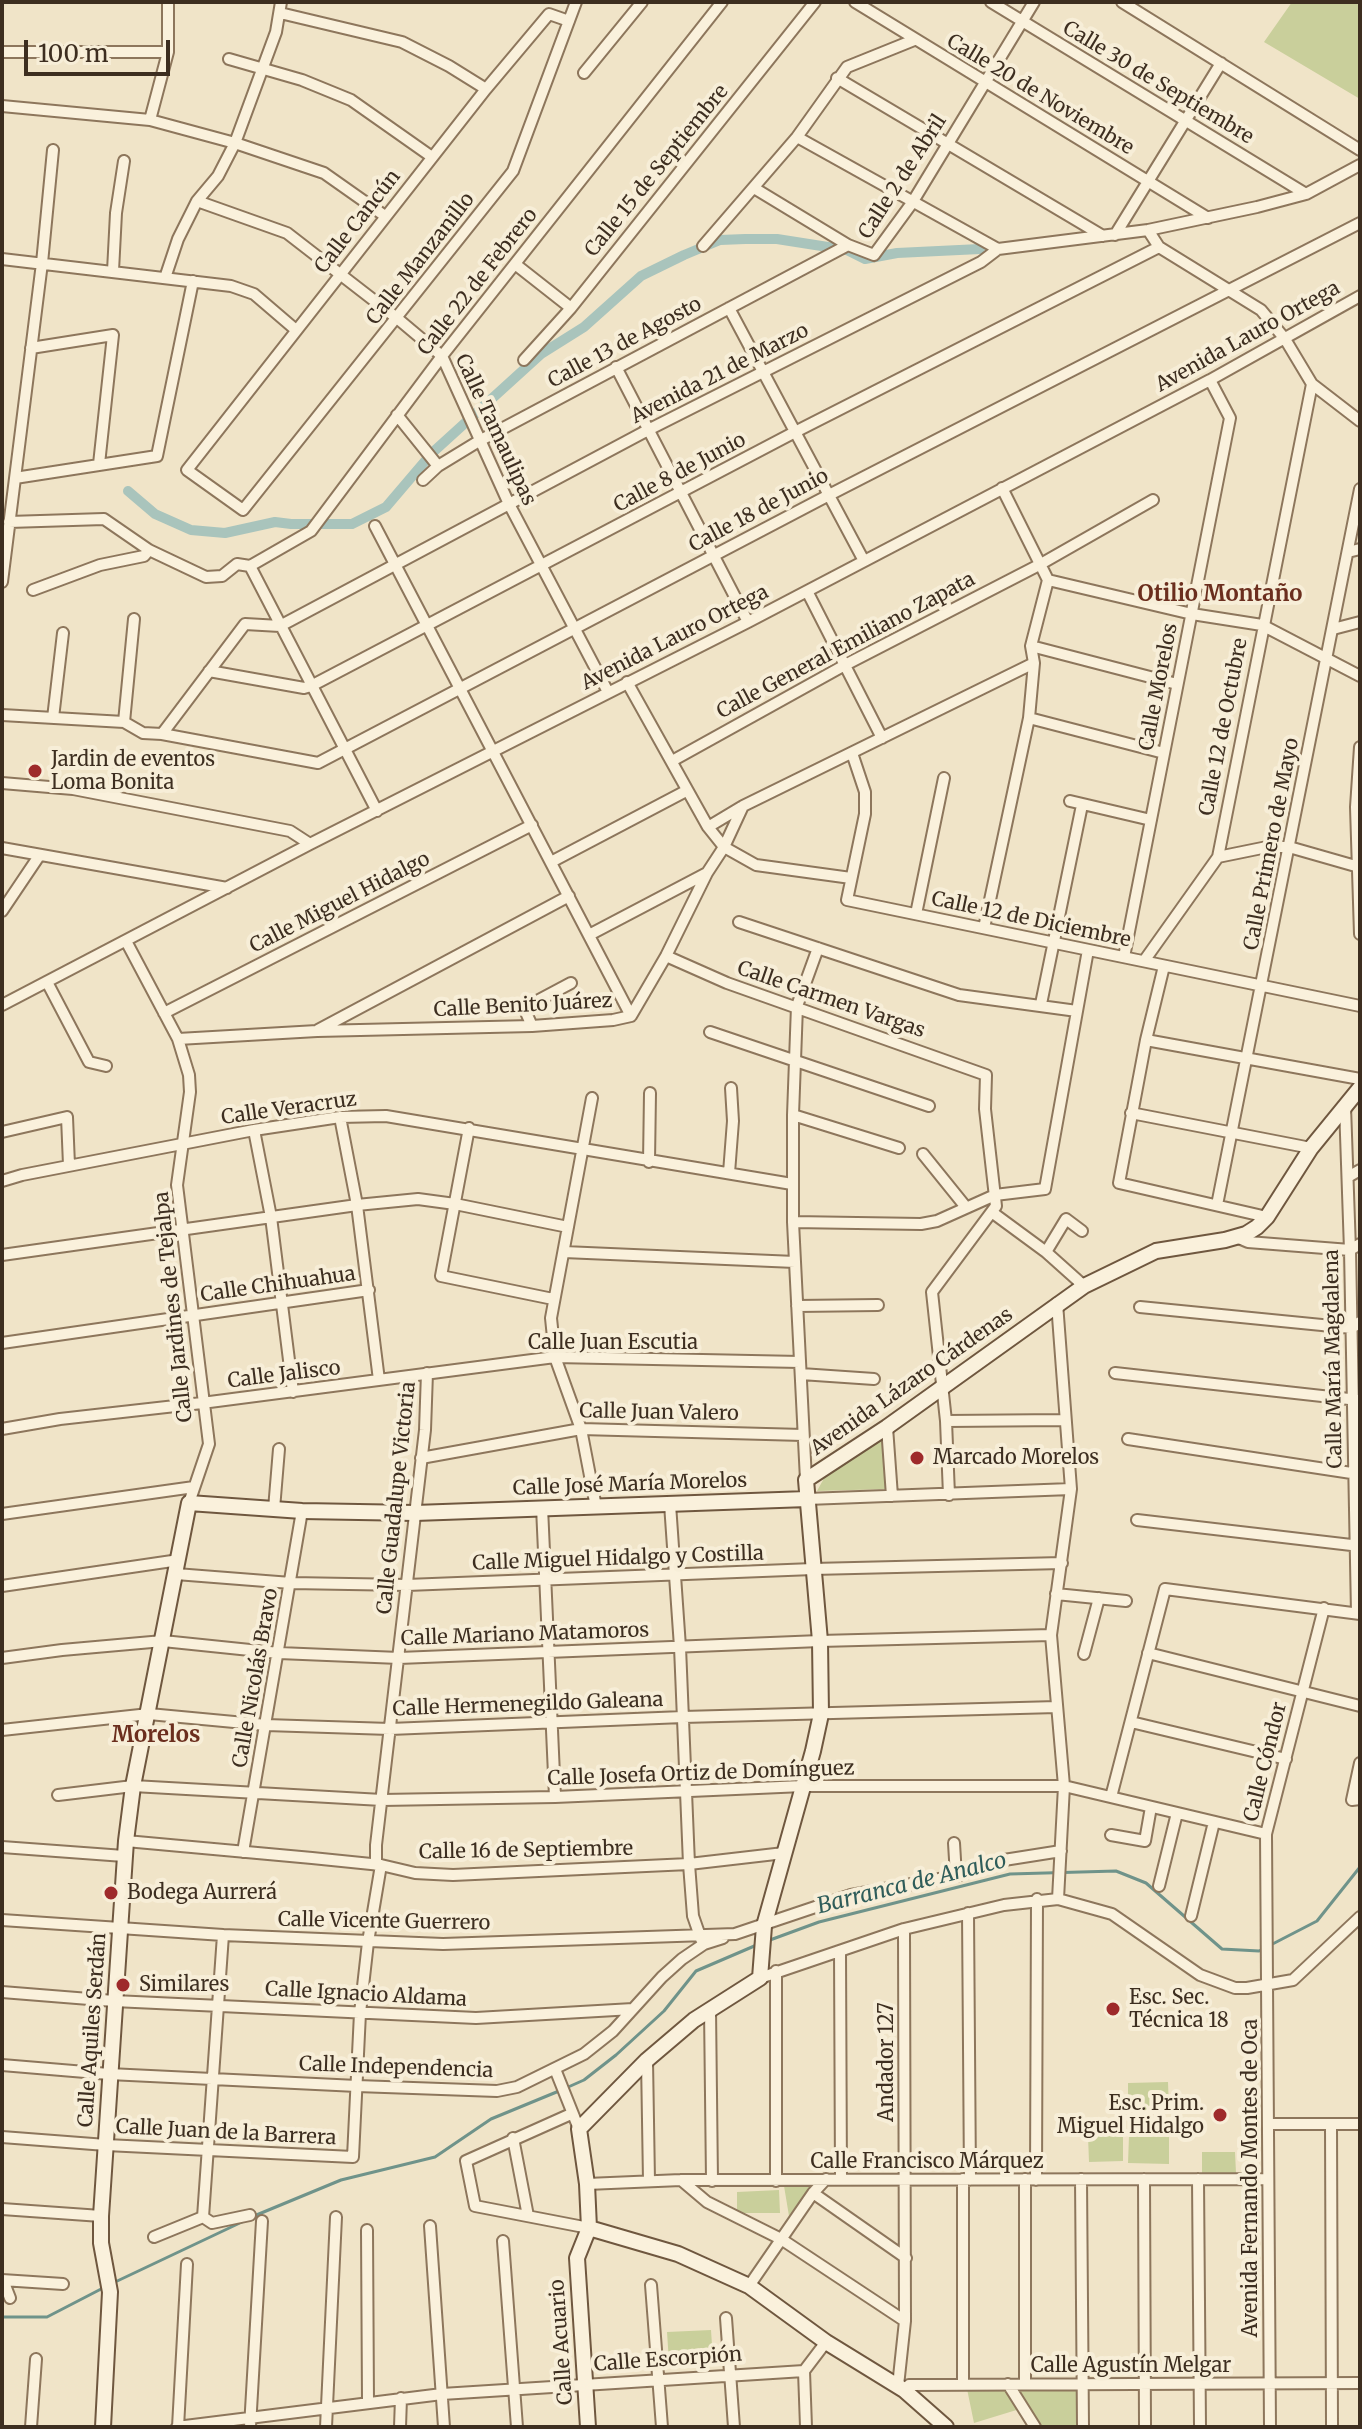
<!DOCTYPE html>
<meta charset="utf-8">
<style>
body{margin:0}
#map{position:relative;width:1362px;height:2429px;overflow:hidden;background:#f0e4c8;font-family:Merriweather,serif}
canvas{display:block}
.frame{position:absolute;inset:0;border:4px solid #3d2e20;pointer-events:none}
.scale{position:absolute;left:24px;top:40px;width:146px;height:36px;box-sizing:border-box;border:4px solid #3d2e20;border-top:0;padding-left:10px;font-size:24px;line-height:28px;white-space:nowrap;color:#3d2e20;-webkit-text-stroke:6px #f7eed8;paint-order:stroke}
</style>
<div id="map">
<canvas width="1362" height="2429"></canvas>
<div class="frame"></div>
<div class="scale">100 m</div>
</div>
<script>
const ctx = document.querySelector('canvas').getContext('2d');
ctx.lineJoin = 'round';
function fill(path, color) {
  ctx.fillStyle = color;
  ctx.fill(path, 'evenodd');
}
function shape(rows) {
  const path = new Path2D();
  for (const r of rows) {
    path.moveTo(r[0], r[1]);
    for (let i = 2; i < r.length; i += 2) path.lineTo(r[i], r[i + 1]);
  }
  return path;
}
function trace(path, color, width, dash) {
  ctx.strokeStyle = color;
  ctx.lineWidth = width;
  ctx.lineCap = dash ? 'butt' : 'round';
  ctx.setLineDash(dash || []);
  ctx.stroke(path);
}
function write(font, color, halo, rows, align = 'center') {
  ctx.font = font + ' Merriweather,serif';
  ctx.lineWidth = 8;
  ctx.setLineDash([]);
  ctx.textBaseline = 'middle';
  ctx.strokeStyle = halo;
  ctx.fillStyle = color;
  for (const [text, x, y, turn = 0] of rows) {
    ctx.save();
    ctx.translate(x, y);
    ctx.rotate((+turn || 0) * Math.PI / 180);
    ctx.textAlign = isNaN(turn) ? turn : align;
    if (halo) ctx.strokeText(text, 0, 0);
    ctx.fillText(text, 0, 0);
    ctx.restore();
  }
}
const green = shape([
 [1292,2,1355,2,1360,6,1360,99,1264,42],
 [884,1437,887,1489,817,1491,828,1471],
 [1168,2082,1169,2110,1128,2110,1128,2083],
 [1123,2135,1123,2161,1089,2162,1088,2136],
 [1129,2136,1169,2137,1169,2164,1128,2163],
 [1202,2152,1235,2152,1236,2173,1202,2173],
 [784,2186,811,2186,789,2216],
 [779,2190,780,2213,737,2213,737,2192],
 [711,2330,713,2360,669,2362,667,2332],
 [966,2384,1083,2384,1083,2427,1035,2427,1023,2408,974,2423]
]);
const stream = shape([
 [770,1940,819,1922,1010,1874,1116,1871,1146,1883,1222,1949,1259,1951,1317,1921,1360,1867],
 [566,2088,584,2080,616,2055,664,2011,696,1971,759,1944],
 [254,2216,341,2180,435,2157,491,2119,559,2091],
 [113,2283,244,2221],
 [2,2317,47,2317,103,2288]
]);
const canal = shape([
 [128,491,155,514,191,530,225,533,275,522,291,524,352,524,386,507,432,453,541,354,584,327,641,276,684,255,720,240,745,239,777,239,847,250,865,259,897,253,980,249]
]);
const street = shape([
 [855,2,1208,218],
 [991,2,1306,194],
 [1122,2,1360,150],
 [280,13,402,42,449,66,486,89],
 [569,21,549,14,486,89,187,470,243,510,513,171,576,2],
 [2,52,168,52],
 [229,59,302,80,351,100,432,157],
 [584,73,642,2],
 [837,78,1103,236],
 [2,106,150,120,235,143,324,173,385,216],
 [150,120,168,52,168,2],
 [797,137,998,249],
 [754,188,848,245,874,255,912,203,1034,2],
 [197,201,287,233,398,319,442,356,509,504,608,692],
 [1148,230,1159,247,1261,310,1285,339,1312,384,1360,421],
 [1115,235,1221,63],
 [703,246,797,137,847,67,914,40],
 [2,259,231,286,254,294,296,330],
 [515,264,571,308],
 [113,271,116,213,124,161],
 [165,278,178,239,197,201,218,176,235,143,276,32,281,2],
 [729,308,864,561],
 [31,348,113,335,99,464],
 [524,360,571,308,815,2],
 [616,367,748,622],
 [397,415,438,466],
 [15,478,157,456,193,281],
 [423,480,438,466,479,441,848,245],
 [9,522,104,519,149,550,206,577,222,576,237,564,250,566],
 [375,526,631,1016],
 [1348,552,1360,549],
 [250,566,311,531,442,356,722,2],
 [250,566,377,811],
 [1048,580,1192,614,1262,625,1360,676],
 [2,582,42,263,53,150],
 [33,590,100,565,144,556,149,550],
 [807,591,882,738],
 [1333,629,1360,622],
 [1031,646,1177,684],
 [209,671,304,688,311,686,795,432,1159,247],
 [627,682,708,827,724,847,756,865,851,878],
 [2,715,124,722,143,733,162,734,318,763,829,495,1360,223],
 [53,718,63,633],
 [1029,718,1164,753],
 [124,722,134,619],
 [162,734,245,624,280,626,648,430,981,262,998,249,1148,230,1257,207,1306,194,1360,165],
 [1360,747,1356,807,1360,934],
 [852,753,865,792,865,814,847,900,1360,1006],
 [672,761,845,665,1039,565,1153,500],
 [2,783,73,789,290,831,310,844],
 [1070,801,1151,820],
 [708,827,743,806,1034,663],
 [2,848,227,888],
 [1218,857,1267,847,1289,847,1359,867],
 [551,862,686,791],
 [2,911,39,856],
 [916,914,944,778],
 [739,922,959,995,1077,1011],
 [984,928,1029,718,1034,663,1031,646,1048,580,1002,488],
 [589,935,707,873],
 [126,941,178,1039,189,1075,190,1092,177,1185,209,1444,189,1503],
 [666,956,727,983,986,1075,985,1109,996,1206,932,1292,946,1421,949,1495],
 [1124,957,1230,418,1210,380],
 [1144,961,1218,857,1312,384],
 [1164,966,1146,1040,1119,1183,1267,1217],
 [47,982,89,1062,106,1066],
 [1041,1004,1082,805],
 [2,1005,310,844,748,622,1210,380,1360,296],
 [164,1013,532,825],
 [532,1026,524,1008,571,983],
 [318,1030,569,896],
 [710,1032,929,1106],
 [178,1039,317,1031,532,1026,613,1020,631,1016,666,956,707,873,724,847,743,806],
 [1146,1040,1360,1079],
 [592,1098,551,1318,555,1357,581,1429,596,1507],
 [1345,1106,1350,1250,1357,1613],
 [1131,1113,1311,1148],
 [793,1115,899,1148],
 [340,1117,357,1205,379,1380],
 [469,1128,441,1276,553,1299],
 [254,1130,271,1217,293,1392],
 [2,1132,67,1117,69,1165],
 [923,1154,965,1206],
 [649,1162,650,1093],
 [729,1173,733,1121,731,1088],
 [1348,1177,1360,1170],
 [2,1181,22,1175,254,1130,340,1117,386,1116,792,1184],
 [1217,1205,1360,489],
 [993,1213,1046,1252,1084,1286],
 [793,1222,921,1224,937,1221,995,1195,1045,1189,1088,950],
 [1236,1237,1248,1242,1350,1250,1360,1244],
 [564,1252,795,1262],
 [1046,1252,1066,1219,1082,1231],
 [2,1255,357,1205,418,1199,455,1204,568,1227],
 [1057,1303,1071,1489,1051,1635,1064,1786,1058,1899],
 [797,1306,878,1305],
 [1140,1307,1352,1328,1360,1322],
 [2,1343,369,1290],
 [1115,1373,1358,1400],
 [801,1374,874,1379],
 [946,1421,1064,1420],
 [887,1427,892,1496],
 [2,1429,60,1419,202,1403,555,1357,800,1362],
 [1128,1439,1358,1474],
 [421,1458,581,1429,803,1435],
 [806,1480,793,1222,793,1115,797,1006,818,948],
 [807,1499,1071,1489],
 [670,1504,680,1647,689,1864,693,1916,701,1939],
 [542,1507,555,1797],
 [274,1509,279,1449],
 [2,1514,194,1487],
 [1137,1520,1360,1546],
 [176,1574,291,1583,407,1585,813,1569,1062,1563],
 [2,1586,179,1560],
 [1056,1594,1126,1601],
 [1148,1653,1360,1706],
 [1084,1654,1099,1598],
 [2,1658,62,1650,163,1641,279,1653,399,1658,820,1641,1051,1635],
 [1131,1722,1286,1759],
 [2,1730,149,1714,266,1725,390,1729,683,1717,1057,1707],
 [1360,1763,1352,1800,1360,1799],
 [58,1795,133,1786,382,1800,555,1797,803,1786,1064,1786,1266,1834],
 [1111,1797,1165,1589,1360,1614],
 [1111,1835,1145,1841,1151,1807],
 [126,1841,312,1858,381,1865,415,1873,453,1875,689,1864,784,1853],
 [954,1843,956,1876],
 [2,1847,124,1856],
 [243,1852,302,1511],
 [376,1865,376,1845,425,1430,427,1373],
 [1159,1886,1177,1813],
 [968,1913,970,2180],
 [1191,1916,1214,1822],
 [2,1920,223,1935,443,1944,735,1934,851,1895,956,1876,1004,1860,1061,1851],
 [840,1951,841,2179],
 [760,1978,904,1929,1004,1905,1058,1899,1112,1914,1200,1975,1235,1988,1247,1988,1293,1980,1360,1917],
 [2,1992,114,2001,476,2018,633,2009],
 [710,2009,712,2181],
 [647,2060,649,2181],
 [2,2065,109,2074,357,2086,497,2091,517,2087,584,2054,613,2031,662,1977,682,1959,704,1944,723,1938],
 [555,2069,579,2129],
 [571,2114,466,2161,475,2206,589,2228],
 [1269,2124,1360,2124],
 [1331,2124,1332,2427],
 [2,2137,106,2145,353,2157,360,2013,368,1942,381,1865],
 [513,2138,528,2216],
 [963,2179,963,2384],
 [1025,2179,1025,2384],
 [1081,2179,1083,2427],
 [1144,2179,1145,2427],
 [1198,2179,1200,2427],
 [681,2180,707,2202,781,2239,905,2321],
 [1036,2180,1037,1899],
 [776,2181,776,1971],
 [587,2184,681,2180,1268,2179],
 [813,2193,906,2258],
 [2,2209,101,2216],
 [203,2217,223,1935],
 [430,2226,444,2427],
 [367,2230,368,2402],
 [154,2237,203,2217,212,2223,250,2215],
 [503,2241,517,2427],
 [2,2280,63,2284],
 [3,2280,10,2298],
 [651,2285,662,2427],
 [749,2286,813,2193,826,2179],
 [726,2318,734,2427],
 [804,2371,806,2427],
 [1008,2384,1035,2427],
 [898,2386,905,2321,904,1929],
 [904,2390,909,2385,1360,2383],
 [31,2427,36,2359],
 [177,2427,442,2394,804,2371,826,2342],
 [178,2427,187,2264],
 [250,2427,262,2221],
 [326,2427,336,2217],
 [400,2427,401,2398],
 [1270,2427,1266,1834,1324,1608]
]);
const secondary = shape([
 [589,2228,678,2254,749,2286,826,2342,904,2390,946,2427],
 [103,2427,110,2292,101,2243,101,2216,126,1841,133,1786,189,1503,302,1511,415,1513,807,1499],
 [588,2427,577,2258,589,2228,587,2184,579,2129,647,2060,694,2020,760,1978,764,1926,813,1751,821,1714,820,1641,806,1480,887,1427,1084,1286,1156,1251,1225,1240,1246,1234,1257,1227,1267,1217,1311,1148,1360,1088]
]);
const markers = [
 [35,771,8,"#9e2a2b"],
 [917,1458,8,"#9e2a2b"],
 [111,1893,8,"#9e2a2b"],
 [123,1985,8,"#9e2a2b"],
 [1113,2009,8,"#9e2a2b"],
 [1220,2115,8,"#9e2a2b"]
];
const streetNames = [
 ["Calle 30 de Septiembre",1158,83,31],
 ["Calle 20 de Noviembre",1040,95,31],
 ["Calle 15 de Septiembre",657,171,-51],
 ["Calle 2 de Abril",903,177,-57],
 ["Calle Cancún",358,222,-52],
 ["Calle Manzanillo",421,259,-52],
 ["Calle 22 de Febrero",478,282,-52],
 ["Avenida Lauro Ortega",1248,337,-29],
 ["Calle 13 de Agosto",625,343,-28],
 ["Avenida 21 de Marzo",720,374,-27],
 ["Calle Tamaulipas",495,430,65],
 ["Calle 8 de Junio",680,473,-28],
 ["Calle 18 de Junio",759,511,-28],
 ["Avenida Lauro Ortega",675,638,-27],
 ["Calle General Emiliano Zapata",846,646,-28],
 ["Calle Morelos",1159,687,-79],
 ["Calle 12 de Octubre",1224,727,-79],
 ["Calle Primero de Mayo",1272,844,-79],
 ["Calle Miguel Hidalgo",340,903,-27],
 ["Calle 12 de Diciembre",1031,920,12],
 ["Calle Carmen Vargas",831,1000,19],
 ["Calle Benito Juárez",523,1006,-3],
 ["Calle Veracruz",289,1109,-8],
 ["Calle Chihuahua",278,1285,-8],
 ["Calle Jardines de Tejalpa",174,1307,-96],
 ["Calle Juan Escutia",613,1343],
 ["Calle María Magdalena",1334,1359,-91],
 ["Calle Jalisco",284,1375,-7],
 ["Avenida Lázaro Cárdenas",912,1382,-35],
 ["Calle Juan Valero",659,1413,1],
 ["Calle José María Morelos",630,1485,-2],
 ["Calle Guadalupe Victoria",397,1498,-84],
 ["Calle Miguel Hidalgo y Costilla",618,1559,-2],
 ["Calle Mariano Matamoros",525,1635,-2],
 ["Calle Nicolás Bravo",256,1678,-80],
 ["Calle Hermenegildo Galeana",528,1705,-2],
 ["Calle Cóndor",1266,1762,-76],
 ["Calle Josefa Ortiz de Domínguez",701,1774,-2],
 ["Calle 16 de Septiembre",526,1851,-1],
 ["Calle Vicente Guerrero",384,1922,1],
 ["Calle Ignacio Aldama",366,1995,3],
 ["Calle Aquiles Serdán",93,2030,-86],
 ["Andador 127",887,2062,-90],
 ["Calle Independencia",396,2068,2],
 ["Calle Juan de la Barrera",226,2133,3],
 ["Calle Francisco Márquez",927,2162],
 ["Avenida Fernando Montes de Oca",1251,2178,-90],
 ["Calle Acuario",562,2342,-94],
 ["Calle Escorpión",668,2360,-4],
 ["Calle Agustín Melgar",1131,2366]
];
const poiNames = [
 ["Jardin de eventos",51,760],
 ["Loma Bonita",51,783],
 ["Marcado Morelos",933,1458],
 ["Bodega Aurrerá",127,1893],
 ["Similares",139,1985],
 ["Esc. Sec.",1129,1998],
 ["Técnica 18",1129,2021],
 ["Esc. Prim.",1204,2104,"right"],
 ["Miguel Hidalgo",1204,2127,"right"]
];
const neighbourhoodNames = [
 ["Otilio Montaño",1220,595],
 ["Morelos",156,1736]
];
const waterNames = [
 ["Barranca de Analco",912,1884,-14]
];
fill(green, '#c9cf9b');
trace(stream, '#6f938a', 3);
trace(canal, '#a9c4bc', 10);
trace(street, '#8d765c', 14);
trace(secondary, '#6f573f', 18);
trace(street, '#faf1dc', 10);
trace(secondary, '#faf1dc', 14);
for (const [x, y, r, color] of markers) {
  const dot = new Path2D();
  dot.arc(x, y, r, 0, 2 * Math.PI);
  ctx.fillStyle = color;
  ctx.fill(dot);
  trace(dot, '#f7eed8', 3);
}
write('20px', '#3d2e20', '#f7eed8', streetNames);
write('20px', '#3d2e20', '#f7eed8', poiNames, 'left');
write('bold 22px', '#6b2e1e', '#f7eed8', neighbourhoodNames);
write('italic 22px', '#2f5d5a', '#f7eed8', waterNames);
</script>
